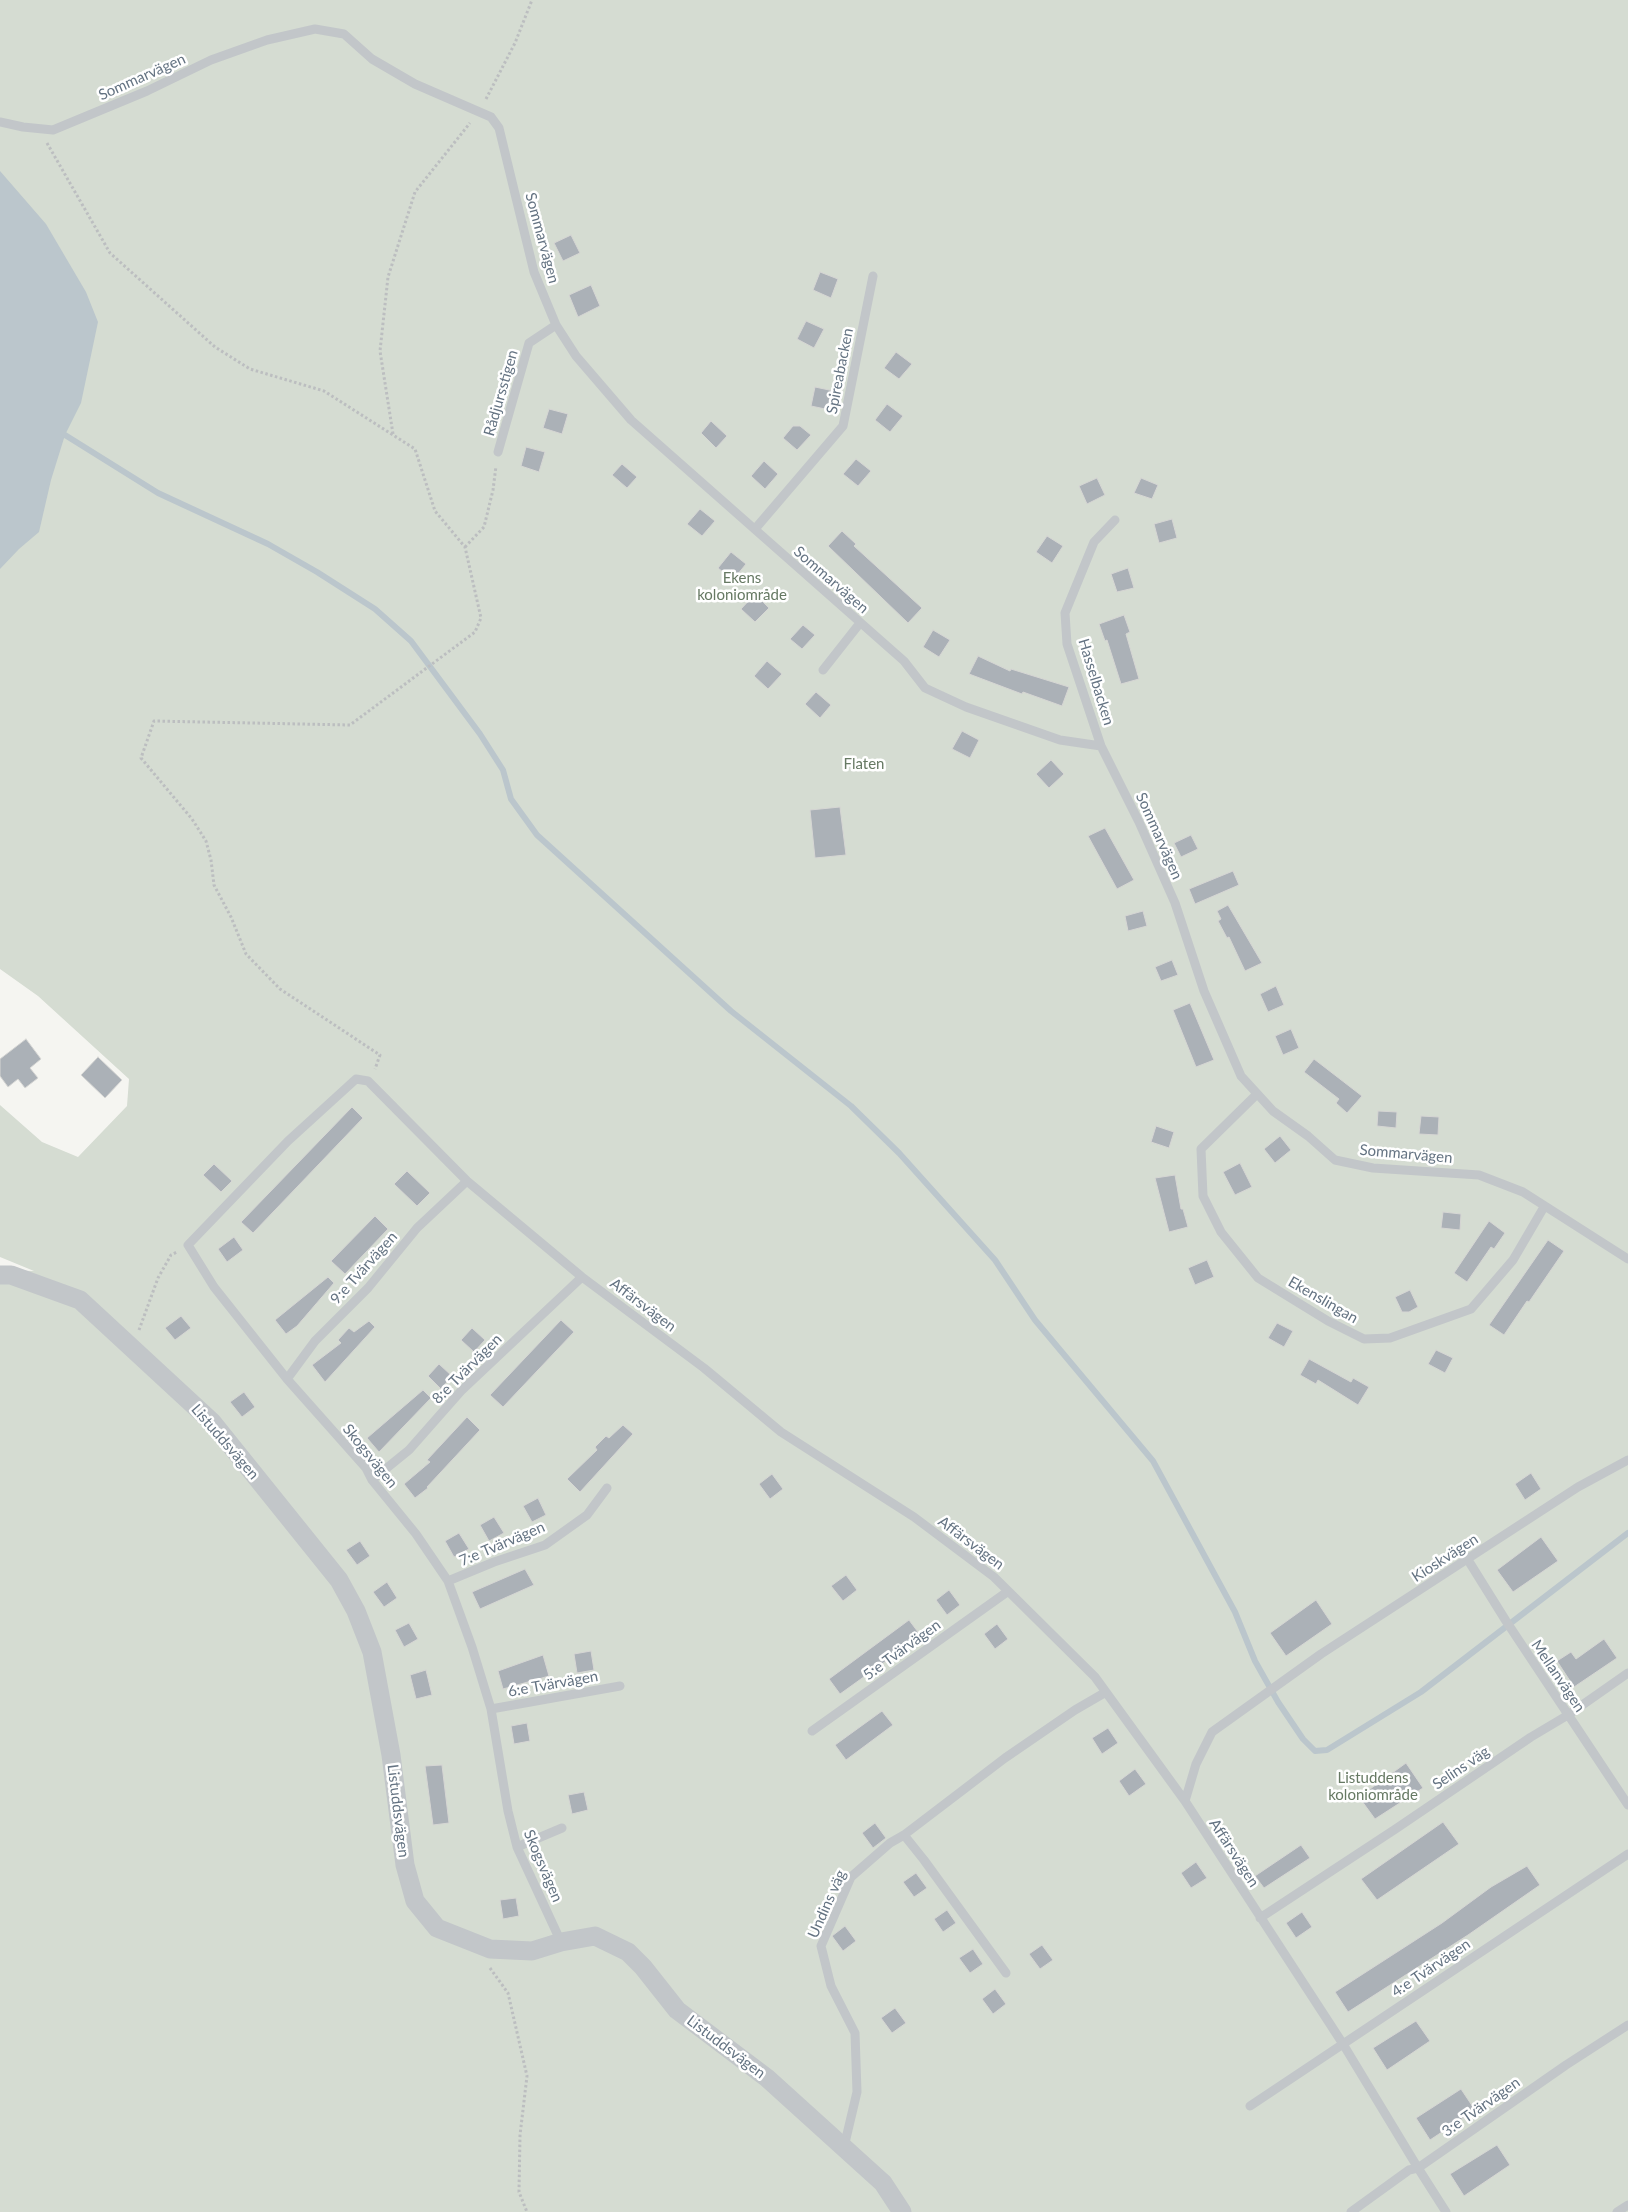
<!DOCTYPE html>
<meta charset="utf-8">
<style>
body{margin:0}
canvas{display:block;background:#f5f5f1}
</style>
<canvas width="1628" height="2212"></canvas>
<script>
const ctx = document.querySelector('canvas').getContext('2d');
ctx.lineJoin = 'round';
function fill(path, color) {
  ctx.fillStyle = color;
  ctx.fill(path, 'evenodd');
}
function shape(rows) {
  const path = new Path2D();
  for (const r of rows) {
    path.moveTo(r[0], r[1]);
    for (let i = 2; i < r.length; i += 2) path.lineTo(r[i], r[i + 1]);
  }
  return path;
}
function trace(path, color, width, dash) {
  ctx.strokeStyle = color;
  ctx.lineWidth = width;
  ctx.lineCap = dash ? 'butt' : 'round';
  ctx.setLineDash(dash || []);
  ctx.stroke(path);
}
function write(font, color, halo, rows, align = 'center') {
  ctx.font = font + ' Lato,sans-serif';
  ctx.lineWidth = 5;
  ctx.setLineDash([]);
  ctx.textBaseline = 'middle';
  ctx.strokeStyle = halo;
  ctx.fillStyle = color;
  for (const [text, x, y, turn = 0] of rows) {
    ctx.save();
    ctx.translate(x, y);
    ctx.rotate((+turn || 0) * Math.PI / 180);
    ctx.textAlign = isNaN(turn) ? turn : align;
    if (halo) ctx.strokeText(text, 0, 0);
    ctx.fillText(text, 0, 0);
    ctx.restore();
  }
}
const green = shape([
 [0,0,1628,0,1628,2212,0,2212,0,1270,34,1271,0,1257,0,1105,42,1142,78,1157,127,1106,129,1079,38,996,0,969]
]);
const water = shape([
 [0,171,46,224,86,292,98,322,81,403,65,435,51,480,39,532,19,549,0,569]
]);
const stream = shape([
 [65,435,158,493,268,544,317,572,375,609,411,641,480,734,503,770,511,799,537,835,731,1011,851,1106,899,1153,995,1260,1035,1320,1153,1461,1235,1612,1255,1661,1278,1702,1303,1739,1315,1751,1327,1750,1421,1692,1628,1533]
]);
const building = shape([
 [571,235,580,253,563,261,554,243,571,235],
 [820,272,838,279,831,298,813,290,820,272],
 [591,285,600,306,578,317,569,295,591,285],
 [806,321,824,329,814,348,797,339,806,321],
 [896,352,912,364,899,379,884,368,896,352],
 [815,387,834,391,830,410,811,406,815,387],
 [887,404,903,416,890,432,875,420,887,404],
 [549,409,568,414,562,434,543,428,549,409],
 [711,421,727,436,716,448,701,433,711,421],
 [793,426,800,426,811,435,797,450,783,438,793,426],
 [526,447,545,452,539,472,521,466,526,447],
 [856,459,871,471,858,486,843,474,856,459],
 [764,461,778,474,765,489,751,476,764,461],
 [622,464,637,477,627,488,612,475,622,464],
 [1097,478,1105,495,1087,504,1079,486,1097,478],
 [1141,478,1158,485,1152,499,1134,493,1141,478],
 [700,509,715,521,702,536,687,524,700,509],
 [1172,519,1177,538,1159,543,1154,524,1172,519],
 [842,531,856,544,854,546,922,608,908,623,828,546,842,531],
 [1047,536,1063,546,1052,563,1036,552,1047,536],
 [731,552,746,564,733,580,718,568,731,552],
 [1128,568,1134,588,1117,592,1111,574,1128,568],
 [755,594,769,608,755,622,741,609,755,594],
 [1124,615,1130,632,1126,634,1139,679,1121,684,1107,640,1105,641,1099,624,1124,615],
 [803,625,815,635,802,649,790,639,803,625],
 [933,630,950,640,939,657,923,647,933,630],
 [978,656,1010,671,1011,669,1069,687,1062,706,1023,692,1022,694,969,674,978,656],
 [767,661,782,674,768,689,754,676,767,661],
 [816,692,831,705,820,718,805,704,816,692],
 [962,731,979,740,970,758,952,749,962,731],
 [1051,760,1064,774,1049,788,1036,774,1051,760],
 [840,807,846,855,815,858,810,810,840,807],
 [1105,828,1134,880,1117,889,1088,836,1105,828],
 [1191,835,1198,849,1181,857,1174,843,1191,835],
 [1233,871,1239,885,1195,904,1189,889,1233,871],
 [1228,905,1262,963,1245,971,1229,937,1227,938,1218,921,1221,919,1217,911,1228,905],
 [1143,911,1147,926,1128,931,1125,916,1143,911],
 [1172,960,1178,975,1161,981,1155,967,1172,960],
 [1276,986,1284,1005,1268,1012,1260,994,1276,986],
 [1190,1003,1214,1060,1196,1067,1173,1010,1190,1003],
 [1291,1029,1299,1048,1283,1055,1275,1036,1291,1029],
 [26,1039,41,1059,30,1068,38,1078,25,1088,18,1079,8,1087,0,1076,0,1059,26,1039],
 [98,1057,122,1080,105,1098,81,1075,98,1057],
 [1314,1059,1362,1096,1347,1113,1336,1103,1339,1099,1304,1072,1314,1059],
 [352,1107,363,1118,253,1233,241,1222,352,1107],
 [1378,1111,1397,1112,1396,1128,1377,1126,1378,1111],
 [1421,1116,1439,1117,1438,1135,1419,1134,1421,1116],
 [1156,1126,1174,1132,1169,1148,1151,1142,1156,1126],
 [1280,1136,1291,1150,1275,1163,1264,1149,1280,1136],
 [1240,1163,1252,1187,1235,1195,1223,1172,1240,1163],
 [214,1164,232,1181,221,1192,203,1175,214,1164],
 [407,1171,430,1193,417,1206,394,1184,407,1171],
 [1175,1175,1181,1209,1183,1209,1188,1227,1169,1232,1155,1178,1175,1175],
 [1443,1212,1461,1214,1460,1230,1441,1228,1443,1212],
 [375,1216,388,1229,345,1274,331,1261,375,1216],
 [1489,1221,1505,1233,1494,1249,1491,1247,1467,1282,1454,1273,1489,1221],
 [234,1237,243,1250,227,1262,218,1249,234,1237],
 [1548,1240,1564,1251,1529,1302,1527,1301,1504,1335,1489,1325,1548,1240],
 [1207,1260,1214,1277,1195,1285,1188,1268,1207,1260],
 [328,1277,334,1283,297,1326,286,1334,275,1320,328,1277],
 [1410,1290,1418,1307,1409,1312,1402,1312,1395,1297,1410,1290],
 [181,1316,191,1328,175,1340,165,1328,181,1316],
 [561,1320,574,1332,503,1407,490,1395,561,1320],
 [369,1321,375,1327,325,1382,312,1365,341,1343,338,1340,349,1328,354,1332,369,1321],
 [1277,1323,1293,1331,1284,1347,1268,1338,1277,1323],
 [472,1328,485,1340,474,1352,461,1340,472,1328],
 [1436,1350,1453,1358,1445,1373,1428,1364,1436,1350],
 [1309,1359,1351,1382,1353,1378,1369,1387,1358,1405,1318,1380,1316,1384,1300,1375,1309,1359],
 [439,1364,452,1376,441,1389,428,1376,439,1364],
 [423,1390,431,1398,379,1452,367,1438,423,1390],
 [244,1392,255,1407,242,1417,230,1402,244,1392],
 [467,1417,480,1430,427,1487,428,1488,415,1498,404,1484,430,1462,427,1460,467,1417],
 [623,1425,633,1434,580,1492,567,1479,597,1450,595,1447,606,1436,609,1438,623,1425],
 [1531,1473,1541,1489,1525,1500,1515,1484,1531,1473],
 [772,1474,783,1489,770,1499,759,1484,772,1474],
 [538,1498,546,1515,532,1522,523,1506,538,1498],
 [494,1517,504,1533,489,1541,480,1525,494,1517],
 [459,1533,469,1549,454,1557,445,1541,459,1533],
 [1541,1537,1558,1561,1513,1592,1497,1570,1541,1537],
 [360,1541,370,1556,357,1565,346,1550,360,1541],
 [525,1569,534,1585,480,1609,472,1592,525,1569],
 [846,1575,857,1590,843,1601,831,1586,846,1575],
 [387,1582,397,1598,384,1607,373,1592,387,1582],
 [949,1590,960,1605,947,1615,936,1600,949,1590],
 [1316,1600,1332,1624,1286,1656,1270,1633,1316,1600],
 [909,1620,921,1636,840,1694,829,1679,909,1620],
 [409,1623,418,1639,404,1647,395,1630,409,1623],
 [997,1624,1008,1639,995,1649,984,1634,997,1624],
 [1604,1639,1617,1658,1574,1687,1557,1661,1571,1652,1576,1659,1604,1639],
 [591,1651,594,1670,577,1673,574,1654,591,1651],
 [543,1655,549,1676,503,1689,498,1671,543,1655],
 [426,1670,432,1695,416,1699,410,1675,426,1670],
 [882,1711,893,1725,846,1760,835,1745,882,1711],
 [527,1723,530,1741,514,1744,511,1726,527,1723],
 [1108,1728,1118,1743,1102,1754,1092,1738,1108,1728],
 [1406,1763,1423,1788,1375,1819,1359,1797,1406,1763],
 [442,1765,449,1823,433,1825,425,1766,442,1765],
 [1135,1769,1146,1784,1129,1796,1119,1781,1135,1769],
 [584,1792,588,1810,572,1814,568,1795,584,1792],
 [1443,1822,1459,1844,1377,1900,1361,1879,1443,1822],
 [875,1823,886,1838,873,1848,862,1833,875,1823],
 [1301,1845,1310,1858,1264,1888,1255,1876,1301,1845],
 [1196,1862,1207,1878,1191,1888,1181,1873,1196,1862],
 [1527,1866,1540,1885,1468,1935,1348,2012,1335,1992,1442,1923,1491,1887,1527,1866],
 [916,1873,927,1888,914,1897,903,1882,916,1873],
 [516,1898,519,1916,503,1919,500,1900,516,1898],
 [947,1910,956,1923,943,1932,934,1919,947,1910],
 [1302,1912,1312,1927,1296,1938,1286,1923,1302,1912],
 [845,1926,856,1941,843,1951,832,1936,845,1926],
 [1042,1945,1053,1960,1040,1969,1029,1954,1042,1945],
 [973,1949,983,1964,970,1973,959,1958,973,1949],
 [995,1989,1006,2004,993,2014,982,1999,995,1989],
 [895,2008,906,2023,892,2033,881,2018,895,2008],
 [1416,2021,1430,2041,1387,2070,1373,2048,1416,2021],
 [1461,2089,1475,2110,1430,2140,1416,2118,1461,2089],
 [1497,2145,1510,2165,1464,2196,1450,2174,1497,2145]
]);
const path = shape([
 [486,99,515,43,532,0],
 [47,143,110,253,215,347,250,369,324,391,415,449,435,511,465,547,481,618,475,632,350,725,154,721,141,758,192,819,206,841,211,860,214,885,231,917,246,954,280,989,380,1055,375,1069],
 [393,434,380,351,388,277,415,192,470,123],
 [465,547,484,527,493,490,496,466],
 [139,1330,158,1278,171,1255,177,1252],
 [490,1968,508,1993,527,2076,520,2135,519,2192,527,2212]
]);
const lane = shape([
 [0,122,23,127,53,130,147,91,211,60,267,40,315,29,344,34,372,59,415,84,491,117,499,128,534,272,556,325,576,356,631,420,904,661,925,688,966,707,1060,740,1101,746,1139,822,1175,903,1204,991,1241,1076,1273,1111,1308,1136,1335,1160,1373,1168,1479,1175,1523,1192,1628,1259],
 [498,452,529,343,556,325],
 [755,529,843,426,873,276],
 [823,670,860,623],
 [1101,746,1067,644,1065,613,1094,542,1115,520],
 [1257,1094,1201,1149,1203,1196,1221,1232,1258,1278,1328,1321,1364,1339,1390,1338,1471,1309,1513,1260,1544,1207],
 [287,1379,315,1341,368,1288,417,1228,467,1181],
 [372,1480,409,1450,461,1391,582,1277],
 [1468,1560,1506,1621,1628,1805],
 [448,1581,494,1562,545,1545,587,1515,607,1488],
 [491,1709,620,1686],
 [812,1731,1007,1592],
 [1185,1801,1196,1764,1212,1732,1321,1654,1578,1487,1628,1460],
 [904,1835,924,1860,1006,1973],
 [517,1847,562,1828],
 [1260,1918,1397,1828,1531,1737,1568,1715,1628,1673],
 [561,1942,517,1847,508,1811,491,1709,472,1647,448,1581,416,1534,372,1480,366,1468,287,1379,214,1287,188,1245,288,1141,356,1079,368,1081,467,1181,582,1277,704,1368,781,1432,914,1517,994,1577,1095,1677,1185,1801,1343,2044,1418,2168,1446,2212],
 [1250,2106,1628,1854],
 [844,2147,857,2092,855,2033,831,1986,821,1946,851,1877,890,1843,904,1835,1005,1758,1075,1710,1106,1692],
 [1351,2212,1409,2170,1418,2168,1566,2065,1628,2025],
 [1617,2212,1628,2205]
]);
const street = shape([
 [0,1275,11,1275,80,1300,212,1422,339,1580,356,1611,372,1652,391,1755,405,1865,415,1901,437,1928,490,1949,532,1951,561,1942,595,1936,628,1952,643,1967,677,2010,767,2078,883,2183,902,2212]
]);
const streetNames = [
 ["Sommarvägen",142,77,-24],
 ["Sommarvägen",542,238,75],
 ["Spireabacken",840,371,-79],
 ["Rådjursstigen",501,393,-74],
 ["Sommarvägen",831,580,41],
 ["Hasselbacken",1096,682,73],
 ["Sommarvägen",1159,836,66],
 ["Sommarvägen",1406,1154,5],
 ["9:e Tvärvägen",364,1268,-48],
 ["Ekenslingan",1323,1300,30],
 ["Affärsvägen",643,1305,37],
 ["8:e Tvärvägen",467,1369,-45],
 ["Listuddsvägen",225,1442,49],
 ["Skogsvägen",370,1456,51],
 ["Affärsvägen",971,1543,37],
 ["7:e Tvärvägen",502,1544,-23],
 ["Kioskvägen",1445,1558,-33],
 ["5:e Tvärvägen",902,1650,-36],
 ["Mellanvägen",1558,1676,56],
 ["6:e Tvärvägen",553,1684,-10],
 ["Selins väg",1461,1768,-34],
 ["Listuddsvägen",398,1811,83],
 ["Affärsvägen",1234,1853,57],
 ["Skogsvägen",543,1866,67],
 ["Undins väg",827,1904,-66],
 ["4:e Tvärvägen",1431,1968,-34],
 ["Listuddsvägen",726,2047,37],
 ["3:e Tvärvägen",1481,2107,-35]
];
const parkNames = [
 ["Ekens",742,578],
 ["koloniområde",742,595],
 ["Flaten",864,764],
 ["Listuddens",1373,1778],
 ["koloniområde",1373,1795]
];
fill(green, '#d5dcd2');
fill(water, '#bbc6cc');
trace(stream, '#bbc6cc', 6);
fill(building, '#abb1b7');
trace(building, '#d6d6d4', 1);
trace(path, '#bcbec0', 3, [2.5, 2.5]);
trace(lane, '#c2c6c9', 9);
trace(street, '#c2c6c9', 19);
write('15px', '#647382', '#fff', streetNames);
write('15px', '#667963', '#fff', parkNames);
</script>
